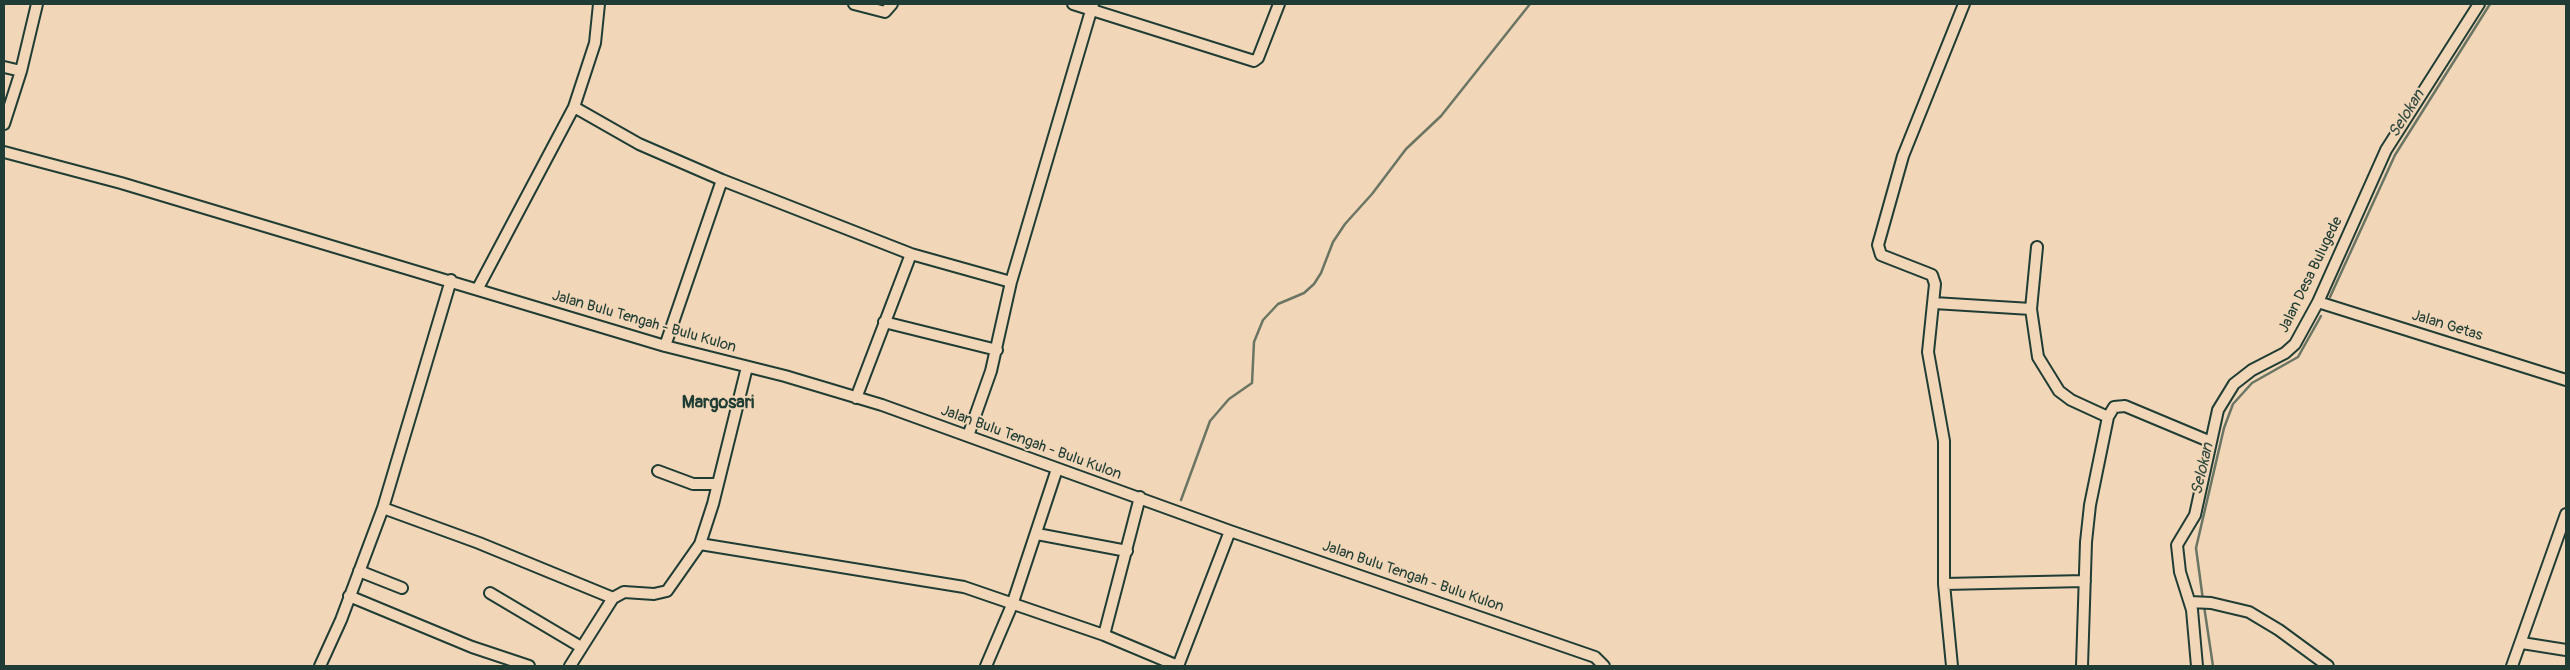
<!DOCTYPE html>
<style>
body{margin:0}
#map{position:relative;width:2570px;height:670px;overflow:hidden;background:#f1d6b8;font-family:Pangolin,sans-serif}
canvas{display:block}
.frame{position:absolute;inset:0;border:5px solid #1f3d34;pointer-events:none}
</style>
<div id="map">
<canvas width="2570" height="670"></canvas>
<div class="frame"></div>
</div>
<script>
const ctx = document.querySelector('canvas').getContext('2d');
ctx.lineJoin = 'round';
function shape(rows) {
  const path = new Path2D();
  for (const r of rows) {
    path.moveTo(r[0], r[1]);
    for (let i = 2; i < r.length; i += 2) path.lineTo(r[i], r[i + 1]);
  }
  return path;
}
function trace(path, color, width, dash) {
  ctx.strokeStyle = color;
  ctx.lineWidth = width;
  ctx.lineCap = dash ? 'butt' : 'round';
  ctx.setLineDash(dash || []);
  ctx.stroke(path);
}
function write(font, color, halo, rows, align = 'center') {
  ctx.font = font + ' Pangolin,sans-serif';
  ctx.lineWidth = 4;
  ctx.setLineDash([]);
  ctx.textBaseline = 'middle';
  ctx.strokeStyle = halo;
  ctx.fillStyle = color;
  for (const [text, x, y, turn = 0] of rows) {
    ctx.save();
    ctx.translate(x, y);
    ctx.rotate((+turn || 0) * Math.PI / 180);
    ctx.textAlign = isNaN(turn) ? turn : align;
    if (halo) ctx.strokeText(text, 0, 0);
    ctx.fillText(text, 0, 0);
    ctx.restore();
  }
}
const stream = shape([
 [2330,297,2395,155,2490,4],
 [1181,500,1210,421,1229,399,1252,383,1254,342,1263,320,1278,304,1304,293,1314,284,1321,273,1333,242,1345,224,1372,194,1406,149,1441,116,1530,4],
 [2203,600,2196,548,2224,428,2233,404,2252,383,2298,357,2321,316],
 [2204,606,2213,666]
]);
const minor = shape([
 [854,4,885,12,892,4],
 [1073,4,1254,61,1258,58,1279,4],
 [4,67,21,71],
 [574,107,639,144,722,180,911,254,1011,282],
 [4,124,21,71,37,4],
 [4,152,121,183,665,346,785,376,882,405,1230,531,1595,657,1604,666],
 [2037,247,2031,309,2038,357,2059,391,2071,400,2108,417],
 [478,288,574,107,595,43,599,4],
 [2318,302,2566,380],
 [1934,303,2031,309],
 [884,322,997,350],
 [665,346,722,180],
 [856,398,911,254],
 [968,436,991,371,1011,282,1093,4],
 [658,471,693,484,718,484],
 [383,508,479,543,613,598],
 [1037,534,1127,551],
 [700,544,964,587,1104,635,1178,666],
 [359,571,402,588],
 [1944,584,2085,581],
 [490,593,581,647],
 [349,596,472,647,529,666],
 [2190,602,2211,603,2249,612,2279,630,2328,666],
 [1104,635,1140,497],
 [2522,643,2566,650],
 [320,666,341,620,383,508,451,280],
 [570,666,613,598,624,592,654,594,667,591,700,544,713,504,747,367],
 [986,666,1012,605,1057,469],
 [1178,666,1230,531],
 [1952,666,1944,584,1944,441,1928,352,1935,284,1932,275,1927,273,1881,255,1878,245,1903,156,1964,4],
 [2082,666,2086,542,2090,505,2108,417,2114,407,2125,406,2211,442],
 [2197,666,2192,610,2180,572,2177,545,2195,515,2218,410,2234,384,2252,370,2285,353,2295,344,2318,302,2386,150,2479,4],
 [2512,666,2566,514]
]);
const streetNames = [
 ["Jalan Desa Bulugede",2311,275,-64],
 ["Jalan Bulu Tengah - Bulu Kulon",644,322,16],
 ["Jalan Getas",2447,326,17],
 ["Jalan Bulu Tengah - Bulu Kulon",1031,443,20],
 ["Jalan Bulu Tengah - Bulu Kulon",1413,577,19]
];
const waterNames = [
 ["Selokan",2407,114,-58],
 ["Selokan",2203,469,-77]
];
const quarterNames = [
 ["Margosari",718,403]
];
trace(stream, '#6b7563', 2.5);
trace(minor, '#1f3d34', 14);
trace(minor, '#f1d6b8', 10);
write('15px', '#1f3d34', '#f1d6b8', streetNames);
write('italic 16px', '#324b40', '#f1d6b8', waterNames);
write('bold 18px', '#1f3d34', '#f1d6b8', quarterNames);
</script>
